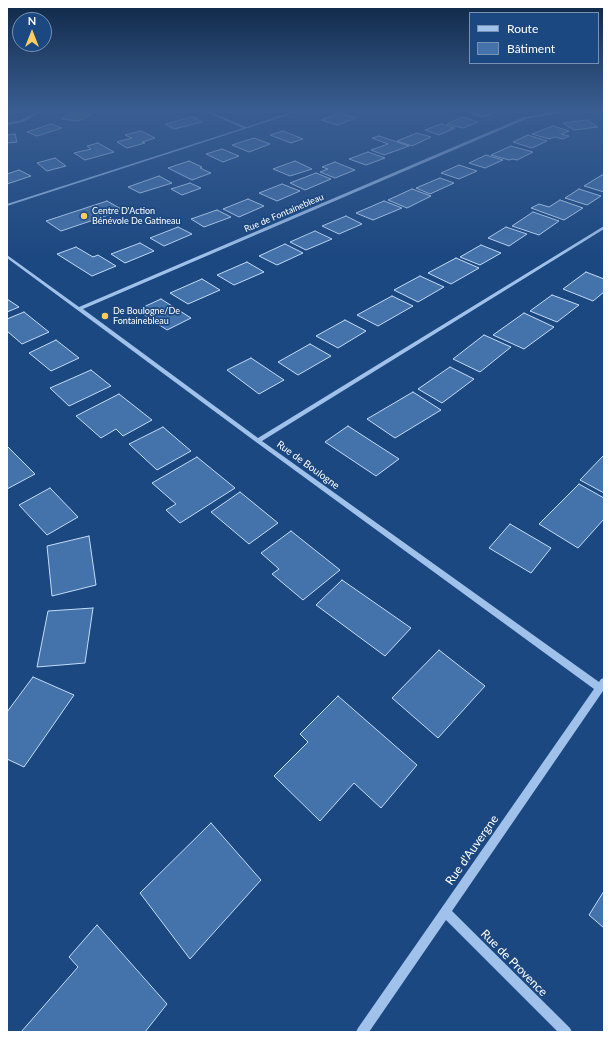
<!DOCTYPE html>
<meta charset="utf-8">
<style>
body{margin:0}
#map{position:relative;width:611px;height:1039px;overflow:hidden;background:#1c4881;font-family:Lato,sans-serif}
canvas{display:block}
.frame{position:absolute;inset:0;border:8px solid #fff;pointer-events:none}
.legend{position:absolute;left:469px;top:12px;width:130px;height:52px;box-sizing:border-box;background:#1c4881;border:1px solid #7791b3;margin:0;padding:5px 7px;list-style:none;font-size:12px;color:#fff}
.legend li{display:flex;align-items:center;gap:8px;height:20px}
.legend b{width:20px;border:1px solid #7791b3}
.north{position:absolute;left:12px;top:12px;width:40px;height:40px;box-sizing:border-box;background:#1c4881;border:1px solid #7791b3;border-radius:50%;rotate:0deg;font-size:11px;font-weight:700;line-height:16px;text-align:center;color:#fff}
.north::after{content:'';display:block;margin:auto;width:14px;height:18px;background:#fbce5e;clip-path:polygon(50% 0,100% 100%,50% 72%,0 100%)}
</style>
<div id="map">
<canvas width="611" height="1039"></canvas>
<div class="frame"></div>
<ul class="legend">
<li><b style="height:5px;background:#a0c1ea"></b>Route</li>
<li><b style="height:11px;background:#4472ab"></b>Bâtiment</li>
</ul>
<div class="north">N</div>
</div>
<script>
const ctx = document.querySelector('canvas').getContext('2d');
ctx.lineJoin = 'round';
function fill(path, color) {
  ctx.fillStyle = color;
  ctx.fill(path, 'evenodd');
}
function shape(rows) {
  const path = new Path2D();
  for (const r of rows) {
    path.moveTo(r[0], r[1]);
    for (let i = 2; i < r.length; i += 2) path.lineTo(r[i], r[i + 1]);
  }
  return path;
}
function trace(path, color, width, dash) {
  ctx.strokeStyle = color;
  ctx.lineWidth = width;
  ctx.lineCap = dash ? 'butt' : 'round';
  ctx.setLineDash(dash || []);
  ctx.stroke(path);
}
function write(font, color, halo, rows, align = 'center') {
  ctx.font = font + ' Lato,sans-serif';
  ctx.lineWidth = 3.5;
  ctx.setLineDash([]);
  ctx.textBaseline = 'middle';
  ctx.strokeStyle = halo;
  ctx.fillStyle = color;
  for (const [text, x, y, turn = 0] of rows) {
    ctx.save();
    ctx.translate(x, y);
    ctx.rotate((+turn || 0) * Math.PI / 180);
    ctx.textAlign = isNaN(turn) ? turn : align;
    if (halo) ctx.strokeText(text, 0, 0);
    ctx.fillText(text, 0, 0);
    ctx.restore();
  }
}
const building = shape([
 [73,112,77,112,92,114,79,121,61,119,73,112],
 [471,112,495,112,482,117,468,113,471,112],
 [339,113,356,118,338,125,321,120,339,113],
 [193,117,202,122,174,129,165,124,193,117],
 [462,117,478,122,463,128,447,124,462,117],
 [587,120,598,127,574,130,563,123,587,120],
 [51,124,62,128,37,136,27,132,51,124],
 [441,124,455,128,439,135,425,130,441,124],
 [553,126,569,131,561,134,569,136,563,139,555,137,549,139,532,134,553,126],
 [141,131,155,138,142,142,145,143,127,148,117,142,132,138,125,135,141,131],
 [283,131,303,139,291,143,270,135,283,131],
 [417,133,431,137,412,146,397,141,417,133],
 [15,134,17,142,7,143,7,135,15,134],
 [528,135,547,141,532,148,513,142,528,135],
 [379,136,409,146,384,155,371,150,388,144,372,138,379,136],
 [254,138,270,144,249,152,232,145,254,138],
 [98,143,114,152,85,160,74,153,91,149,87,146,98,143],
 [511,146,533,152,517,160,513,159,509,160,491,155,511,146],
 [222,149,239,156,223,162,206,154,222,149],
 [368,152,385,158,366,165,349,159,368,152],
 [486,155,503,160,485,168,469,163,486,155],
 [55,158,66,166,47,171,37,163,55,158],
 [189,161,202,167,200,168,211,173,192,180,168,168,189,161],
 [295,161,312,169,290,176,273,169,295,161],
 [335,162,355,170,335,178,320,172,328,169,322,167,335,162],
 [459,165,477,171,459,179,441,173,459,165],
 [19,170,31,176,7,184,7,174,19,170],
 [316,173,331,179,305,190,290,183,316,173],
 [602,175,604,176,604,192,584,186,602,175],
 [159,176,172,183,140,193,128,187,159,176],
 [440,178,454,183,430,194,416,188,440,178],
 [190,183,201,188,182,195,171,189,190,183],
 [282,184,300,191,277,201,259,193,282,184],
 [412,189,431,196,407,208,388,200,412,189],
 [579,189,601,196,587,205,565,198,579,189],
 [248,199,264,206,239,217,223,209,248,199],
 [560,200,583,208,564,220,531,208,539,204,549,207,560,200],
 [107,201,123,210,61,231,46,221,107,201],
 [384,201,402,208,373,220,356,213,384,201],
 [217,210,231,217,204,227,191,219,217,210],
 [533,212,559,221,539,235,512,226,533,212],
 [346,216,362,224,339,234,322,226,346,216],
 [178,227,192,234,164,246,150,238,178,227],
 [506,227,527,234,509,246,488,238,506,227],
 [315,231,332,239,306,250,290,242,315,231],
 [140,243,154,251,125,263,111,254,140,243],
 [285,244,303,253,277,265,259,256,285,244],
 [481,245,501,253,480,265,460,257,481,245],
 [76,247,93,257,98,255,116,266,92,276,57,254,76,247],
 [456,258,479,268,451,284,428,273,456,258],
 [247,262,264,272,234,285,217,275,247,262],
 [586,272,604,279,604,292,593,301,563,289,586,272],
 [420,276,444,287,418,302,394,290,420,276],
 [202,279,220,290,188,304,170,293,202,279],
 [552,295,579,305,557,322,530,311,552,295],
 [392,296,413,306,378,326,357,315,392,296],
 [7,299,19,307,7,312,7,299],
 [161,299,191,318,167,330,137,310,161,299],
 [24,312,49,332,22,344,7,331,7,319,24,312],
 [524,313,554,327,524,349,493,335,524,313],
 [345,320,366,331,338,348,316,336,345,320],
 [484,335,511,347,480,372,453,359,484,335],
 [56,340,79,358,51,371,29,353,56,340],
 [310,344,331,356,298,375,278,362,310,344],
 [251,358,284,380,259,394,227,370,251,358],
 [450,367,474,379,442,403,418,389,450,367],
 [91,370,111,386,69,406,50,388,91,370],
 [413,392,441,410,395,438,367,419,413,392],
 [119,394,152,420,123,436,116,429,101,438,76,416,119,394],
 [348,426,399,459,376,476,325,442,348,426],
 [163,427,191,451,157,470,129,444,163,427],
 [7,446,35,474,7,489,7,446],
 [604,455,604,493,580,480,604,455],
 [197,457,235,488,180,523,166,510,176,504,152,483,197,457],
 [579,484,604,498,604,519,578,548,539,524,579,484],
 [50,488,78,517,47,535,19,505,50,488],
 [240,492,278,523,249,544,211,512,240,492],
 [510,524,551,548,531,573,489,548,510,524],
 [291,531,340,570,303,600,272,574,279,569,261,553,291,531],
 [89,536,96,585,52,596,47,546,89,536],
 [342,580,411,628,385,656,316,605,342,580],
 [93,608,85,663,37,667,48,611,93,608],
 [439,650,485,686,438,738,392,698,439,650],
 [33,677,74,695,24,767,7,759,7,712,33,677],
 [338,696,417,765,381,808,354,783,320,821,274,776,308,742,300,734,338,696],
 [211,823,261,880,190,959,140,893,211,823],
 [604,891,604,928,589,915,604,891],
 [97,925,167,1004,145,1032,21,1032,78,967,69,957,97,925]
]);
const minor = shape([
 [36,112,40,112,23,122,7,125,7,123,21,120,36,112],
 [207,112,211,112,246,127,292,112,297,112,7,206,7,204,243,128,207,112],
 [555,112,564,112,526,119,83,309,258,438,604,226,604,229,262,441,599,682,601,679,604,678,603,691,452,911,570,1028,572,1032,558,1032,446,920,369,1032,356,1032,358,1028,594,689,256,442,7,258,7,255,79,307,524,117,555,112]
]);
const markers = [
 [84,216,4,"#fbce5e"],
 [105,316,4,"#fbce5e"]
];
const farPoinames = [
 ["Centre D'Action",92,211],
 ["Bénévole De Gatineau",92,221],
 ["De Boulogne/De",113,311],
 ["Fontainebleau",113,321]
];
const farStreetnames = [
 ["Rue de Fontainebleau",284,213,-23]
];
const streetNames = [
 ["Rue de Boulogne",308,465,36]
];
const nearStreetnames = [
 ["Rue d'Auvergne",472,850,-55],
 ["Rue de Provence",514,963,45]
];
fill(building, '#4472ab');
trace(building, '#c5dcf7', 1);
fill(minor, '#a0c1ea');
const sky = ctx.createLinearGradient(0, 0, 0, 258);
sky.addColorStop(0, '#0f2847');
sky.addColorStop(0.43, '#3a5e92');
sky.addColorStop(1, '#3a5e9200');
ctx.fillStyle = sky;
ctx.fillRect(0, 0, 611, 258);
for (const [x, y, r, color] of markers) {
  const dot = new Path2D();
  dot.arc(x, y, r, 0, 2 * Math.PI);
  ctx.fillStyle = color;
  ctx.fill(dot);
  trace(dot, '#1c4881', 1.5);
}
write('9px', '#fff', '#1c4881', farPoinames, 'left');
write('9px', '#fff', '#1c4881', farStreetnames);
write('10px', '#fff', '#1c4881', streetNames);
write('12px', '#fff', '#1c4881', nearStreetnames);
</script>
